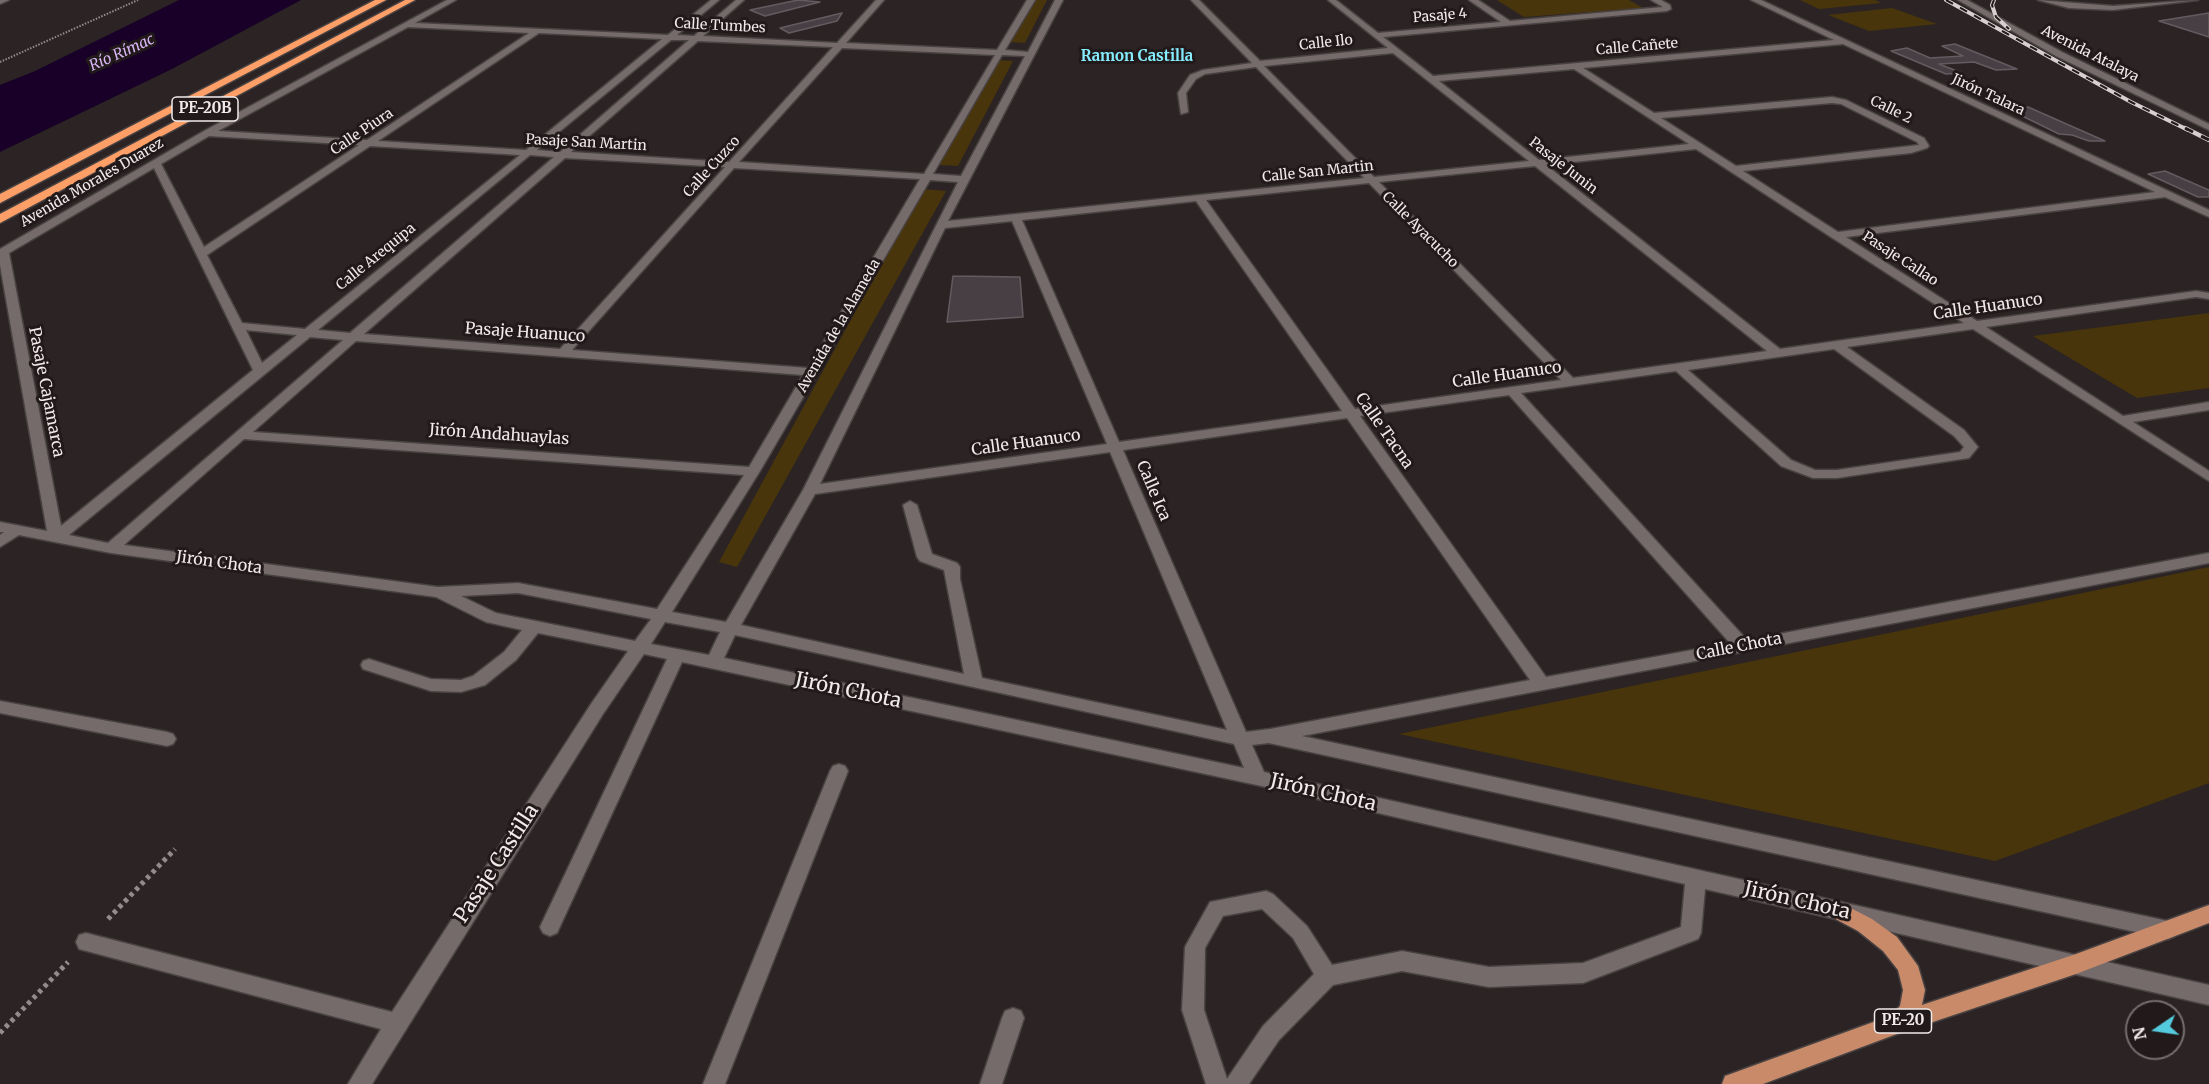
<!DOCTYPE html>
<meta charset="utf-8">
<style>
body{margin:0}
#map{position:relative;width:2209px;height:1084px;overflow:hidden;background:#2c2424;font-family:Merriweather,serif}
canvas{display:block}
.north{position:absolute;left:2125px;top:1000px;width:60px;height:60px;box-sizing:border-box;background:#221a1a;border:2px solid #746d6d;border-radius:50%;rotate:257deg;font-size:16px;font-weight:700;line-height:24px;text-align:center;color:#f0eaea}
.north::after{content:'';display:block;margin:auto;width:21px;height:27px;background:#54cadd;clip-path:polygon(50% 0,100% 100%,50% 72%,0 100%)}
</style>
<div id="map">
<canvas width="2209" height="1084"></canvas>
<div class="north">N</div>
</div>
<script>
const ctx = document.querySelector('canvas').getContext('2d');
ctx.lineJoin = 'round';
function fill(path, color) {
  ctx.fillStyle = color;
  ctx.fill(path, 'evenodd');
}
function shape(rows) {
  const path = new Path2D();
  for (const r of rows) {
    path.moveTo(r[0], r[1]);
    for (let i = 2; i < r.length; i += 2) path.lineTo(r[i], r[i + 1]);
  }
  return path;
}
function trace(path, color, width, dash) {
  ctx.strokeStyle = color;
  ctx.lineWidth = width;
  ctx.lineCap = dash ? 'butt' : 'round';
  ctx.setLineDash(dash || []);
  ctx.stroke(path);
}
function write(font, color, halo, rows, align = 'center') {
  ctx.font = font + ' Merriweather,serif';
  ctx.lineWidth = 6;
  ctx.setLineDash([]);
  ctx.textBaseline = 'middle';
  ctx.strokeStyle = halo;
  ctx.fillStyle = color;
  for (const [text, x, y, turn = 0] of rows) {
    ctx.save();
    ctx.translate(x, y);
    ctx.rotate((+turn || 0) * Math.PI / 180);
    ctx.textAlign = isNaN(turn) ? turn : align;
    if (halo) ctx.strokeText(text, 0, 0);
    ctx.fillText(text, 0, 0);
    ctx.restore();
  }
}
const green = shape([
 [1033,0,1047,0,1025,43,1009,42],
 [1497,0,1629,0,1643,8,1524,17],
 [1800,0,1875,0,1881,3,1819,9],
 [1892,8,1937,24,1869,31,1828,15],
 [997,60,1013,61,958,166,939,165],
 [922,189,946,191,737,567,719,562],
 [2209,313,2209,388,2137,398,2033,336],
 [2209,567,2209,783,1995,861,1399,734]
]);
const water = shape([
 [179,0,301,0,172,69,0,152,0,85,35,71]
]);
const building = shape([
 [798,0,820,2,765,16,750,10,798,0],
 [842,13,837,21,789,33,780,28,842,13],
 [2209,13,2209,37,2159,21,2209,13],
 [1955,44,2017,69,1996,70,1974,62,1939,64,1962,73,1946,74,1891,51,1907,48,1930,58,1963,56,1942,46,1955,44],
 [2028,107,2105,141,2089,141,2072,135,2059,134,2008,109,2028,107],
 [2165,171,2209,190,2209,197,2198,197,2148,174,2165,171],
 [953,276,1020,277,1023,317,947,322,953,276]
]);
const pathFar1 = shape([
 [0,62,138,0]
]);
const path = shape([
 [108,919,175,849],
 [0,1033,68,962]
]);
const minor = shape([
 [0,0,9,0,0,4,0,0],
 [447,0,456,0,415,23,668,35,711,0,719,0,677,35,694,36,736,0,744,0,703,36,837,43,876,0,884,0,846,43,997,50,1027,0,1035,0,1005,50,1028,52,1055,0,1063,0,948,221,1364,178,1256,67,1205,74,1196,79,1186,93,1188,112,1181,114,1178,93,1190,75,1203,70,1252,63,1191,0,1199,0,1260,61,1388,48,1328,0,1336,0,1378,33,1501,22,1469,0,1478,0,1510,21,1663,7,1651,0,1661,0,1670,5,1671,9,1667,11,1383,37,1433,76,1834,40,1751,0,1761,0,2209,210,2209,217,2165,197,1846,237,1977,321,2196,291,2209,293,2209,299,2196,297,1986,327,2123,416,2209,402,2209,410,2133,422,2209,471,2209,481,1973,329,1847,347,1964,430,1978,447,1969,458,1837,478,1813,478,1781,466,1676,371,1521,393,1747,640,2209,553,2209,563,1302,736,2168,921,2175,924,2178,930,2175,936,2168,939,1269,743,1252,745,1264,772,2209,985,2209,1005,1705,889,1701,933,1698,939,1583,983,1489,987,1402,971,1333,985,1279,1040,1249,1084,1206,1084,1182,1010,1185,947,1210,902,1266,891,1273,894,1307,926,1332,965,1402,951,1489,967,1583,963,1681,927,1685,884,1257,785,682,662,557,933,550,936,543,933,540,927,667,659,644,654,603,714,372,1084,348,1084,381,1029,79,949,76,942,79,935,86,933,392,1012,591,704,628,651,538,633,516,660,485,685,461,692,431,691,363,669,361,665,363,661,369,659,431,679,461,680,473,676,504,652,522,630,486,622,436,597,111,553,19,535,0,547,0,535,4,532,0,532,0,522,47,531,0,265,0,249,204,131,447,0],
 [408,27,529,33,367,140,218,131,408,27],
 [539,33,662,39,526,150,378,141,539,33],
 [671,40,689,40,560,152,537,150,671,40],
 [698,41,833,47,729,162,571,152,698,41],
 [1843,44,2155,192,1838,232,1743,171,1911,153,1927,148,1929,146,1924,138,1846,100,1832,97,1654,113,1583,68,1843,44],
 [842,48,995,55,924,174,739,162,842,48],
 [1393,53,1529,161,1374,177,1264,66,1393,53],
 [1002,55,1025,56,961,176,933,174,1002,55],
 [1574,69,1689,144,1539,160,1439,81,1574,69],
 [1832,103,1841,104,1917,142,1919,145,1736,166,1661,118,1832,103],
 [209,136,359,145,204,247,161,164,209,136],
 [370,146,520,155,305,329,242,323,207,255,370,146],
 [1696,149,1831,237,1964,323,1780,349,1546,165,1696,149],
 [530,155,554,157,350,333,318,330,530,155],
 [565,158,725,167,560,349,364,334,565,158],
 [1535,166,1767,351,1573,378,1379,182,1535,166],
 [154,168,253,370,61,526,9,253,154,168],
 [734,168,920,179,808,368,572,350,734,168],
 [930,180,958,182,803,490,726,622,672,612,760,471,930,180],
 [1369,183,1561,380,1355,409,1206,200,1369,183],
 [1196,201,1342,411,1119,442,1022,220,1196,201],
 [1012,221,1107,444,820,484,945,228,1012,221],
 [246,330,297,335,262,363,246,330],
 [310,337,343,340,108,543,69,535,310,337],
 [356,341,803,375,749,467,253,432,356,341],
 [1834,349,1954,436,1964,447,1960,452,1837,470,1815,470,1791,460,1688,370,1834,349],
 [1509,395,1730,643,1546,677,1360,416,1509,395],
 [1347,418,1530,680,1270,729,1246,732,1123,450,1347,418],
 [244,439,744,475,657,609,518,583,438,587,124,545,244,439],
 [1110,452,1227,730,982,678,960,579,960,567,957,563,932,554,917,505,910,501,903,505,917,557,920,561,944,570,964,674,741,625,815,494,1110,452],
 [518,593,651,619,635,641,496,613,461,596,518,593],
 [665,622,720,632,709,655,651,644,665,622],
 [735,635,1234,744,1244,768,724,658,735,635],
 [1262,909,1293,938,1314,974,1263,1026,1227,1079,1204,1010,1205,948,1223,916,1262,909],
 [1958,0,1967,0,2062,52,2209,124,2209,130,2056,56,1958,0],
 [2038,0,2113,6,2198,0,2113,10,2069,8,2038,0],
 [0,701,167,732,173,734,176,739,173,744,167,746,0,713,0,701],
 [839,764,845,766,848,771,725,1084,703,1084,830,771,833,766,839,764],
 [1013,1008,1021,1011,1024,1018,1002,1084,980,1084,1002,1018,1005,1011,1013,1008]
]);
const major = shape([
 [1837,901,1872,919,1897,937,1918,966,1925,990,1922,1005,2076,954,2209,905,2209,923,2076,974,1894,1035,1763,1084,1722,1084,1725,1076,1890,1016,1900,1006,1903,990,1898,970,1883,951,1858,931,1830,916,1827,910,1830,904,1837,901]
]);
const highway = shape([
 [375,0,386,0,0,203,0,194,375,0],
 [405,0,415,0,0,223,0,214,405,0]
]);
const railFar1 = shape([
 [1946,0,2131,102,2188,130],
 [1994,0,1992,5,1996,17,2009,29]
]);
const rail = shape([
 [2185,128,2209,140]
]);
const farStreetnames = [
 ["Pasaje 4",1440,16,-5],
 ["Calle Tumbes",720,26,3],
 ["Calle Ilo",1326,43,-6],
 ["Calle Cañete",1637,47,-5],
 ["Avenida Atalaya",2090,54,27],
 ["Jirón Talara",1988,95,25],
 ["Calle 2",1891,110,26],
 ["Calle Piura",362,132,-34],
 ["Pasaje San Martin",586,143,3],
 ["Pasaje Junin",1563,166,38],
 ["Calle Cuzco",712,167,-48],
 ["Calle San Martin",1318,172,-6],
 ["Avenida Morales Duarez",92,183,-30],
 ["Calle Ayacucho",1420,230,45],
 ["Calle Arequipa",376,257,-39],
 ["Pasaje Callao",1900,259,33],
 ["Avenida de la Alameda",839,326,-60]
];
const farWaternames = [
 ["Río Rímac",122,53,-24]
];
const farNeighbourhoodnames = [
 ["Ramon Castilla",1137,57]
];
const shields = [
 [205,109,66],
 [1903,1021,57]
];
const shieldNames = [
 ["PE-20B",205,109],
 ["PE-20",1903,1021]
];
const streetNames = [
 ["Calle Huanuco",1988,307,-8],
 ["Pasaje Huanuco",525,333,4],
 ["Calle Huanuco",1507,375,-8],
 ["Pasaje Cajamarca",46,392,79],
 ["Calle Tacna",1384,431,55],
 ["Jirón Andahuaylas",499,435,4],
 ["Calle Huanuco",1026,443,-8],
 ["Calle Ica",1153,491,67],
 ["Jirón Chota",219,563,8],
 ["Calle Chota",1739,647,-11]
];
const nearStreetnames = [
 ["Jirón Chota",848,691,12],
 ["Jirón Chota",1323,793,13],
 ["Pasaje Castilla",497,864,-57],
 ["Jirón Chota",1797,901,13]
];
fill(green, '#48350b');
fill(water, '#180028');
fill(building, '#483f44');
trace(building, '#645b60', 1.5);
trace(minor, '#494242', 3);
trace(major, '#494242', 3);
trace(highway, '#494242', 3);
trace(pathFar1, '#938c8c', 2, [1.5, 1.5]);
trace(path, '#938c8c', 5, [4, 4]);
fill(minor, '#766b6b');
fill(major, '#c88a69');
fill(highway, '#fe9f68');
trace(railFar1, '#d6d0d0', 4);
trace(rail, '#d6d0d0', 4.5);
trace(railFar1, '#221a1a', 2, [8]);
trace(rail, '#221a1a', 3, [9]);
write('14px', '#f0eaea', '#221a1a', farStreetnames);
write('italic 15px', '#d9b6f5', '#221a1a', farWaternames);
write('bold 15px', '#85edff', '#221a1a', farNeighbourhoodnames);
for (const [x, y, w] of shields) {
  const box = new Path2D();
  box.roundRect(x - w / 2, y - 12, w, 24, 4.5);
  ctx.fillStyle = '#221a1a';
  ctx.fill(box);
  trace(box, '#f0eaea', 1.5);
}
write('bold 15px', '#f0eaea', null, shieldNames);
write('16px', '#f0eaea', '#221a1a', streetNames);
write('20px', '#f0eaea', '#221a1a', nearStreetnames);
</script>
